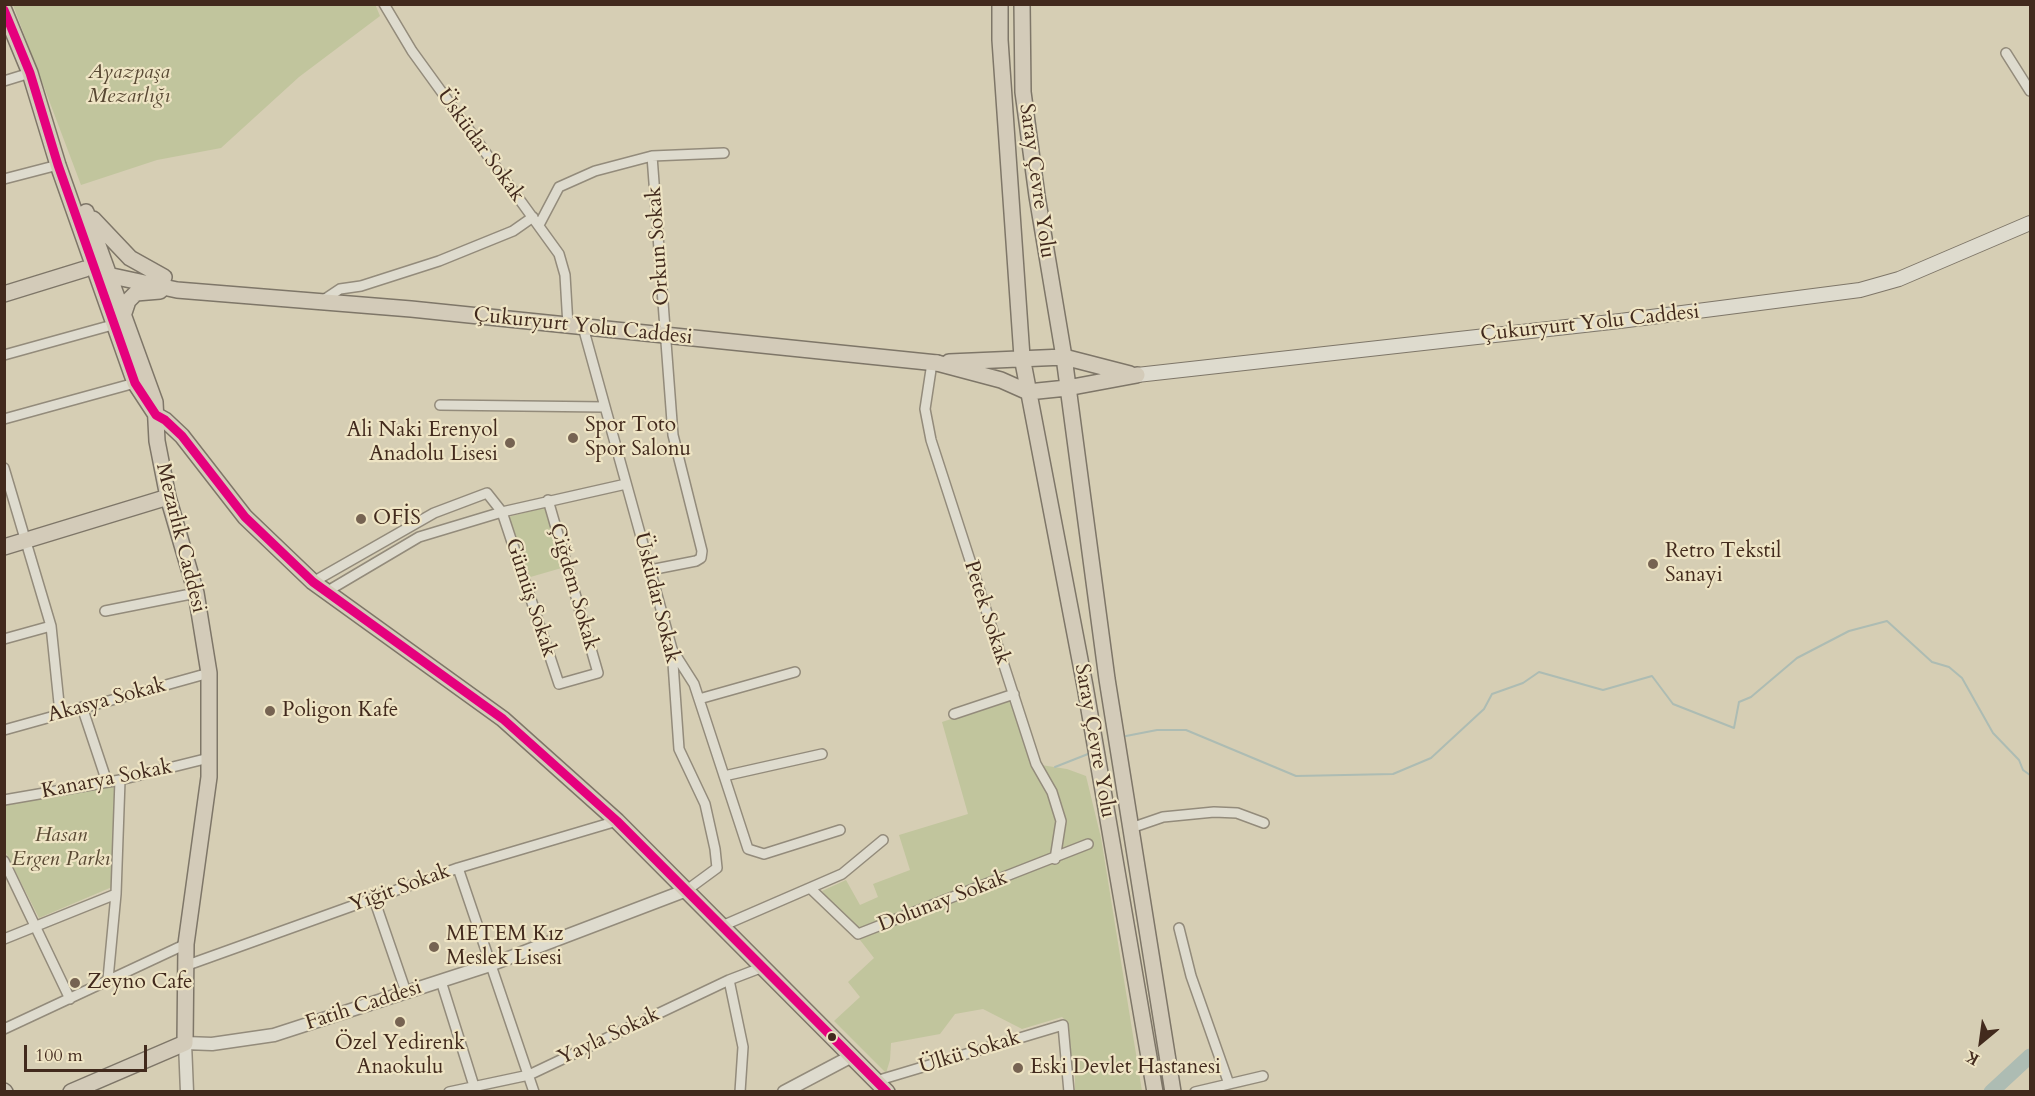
<!DOCTYPE html>
<meta charset="utf-8">
<style>
body{margin:0}
#map{position:relative;width:2035px;height:1096px;overflow:hidden;background:#d6ceb4;font-family:Cardo,serif}
canvas{display:block}
.frame{position:absolute;inset:0;border:6px solid #422a1d;pointer-events:none}
.north{position:absolute;left:1951px;top:1012px;width:60px;height:60px;-webkit-text-stroke:4px #eee4c4;paint-order:stroke;rotate:209deg;font-size:16px;font-weight:700;line-height:24px;text-align:center;color:#422a1d}
.north::after{content:'';display:block;margin:auto;width:21px;height:27px;background:#422a1d;clip-path:polygon(50% 0,100% 100%,50% 72%,0 100%)}
.scale{position:absolute;left:24px;top:1045px;width:123px;height:27px;box-sizing:border-box;border:3px solid #422a1d;border-top:0;padding-left:8px;font-size:18px;line-height:21px;white-space:nowrap;color:#422a1d;-webkit-text-stroke:4px #eee4c4;paint-order:stroke}
</style>
<div id="map">
<canvas width="2035" height="1096"></canvas>
<div class="frame"></div>
<div class="north">K</div>
<div class="scale">100 m</div>
</div>
<script>
const ctx = document.querySelector('canvas').getContext('2d');
ctx.lineJoin = 'round';
function fill(path, color) {
  ctx.fillStyle = color;
  ctx.fill(path, 'evenodd');
}
function shape(rows) {
  const path = new Path2D();
  for (const r of rows) {
    path.moveTo(r[0], r[1]);
    for (let i = 2; i < r.length; i += 2) path.lineTo(r[i], r[i + 1]);
  }
  return path;
}
function trace(path, color, width, dash) {
  ctx.strokeStyle = color;
  ctx.lineWidth = width;
  ctx.lineCap = dash ? 'butt' : 'round';
  ctx.setLineDash(dash || []);
  ctx.stroke(path);
}
function write(font, color, halo, rows, align = 'center') {
  ctx.font = font + ' Cardo,serif';
  ctx.lineWidth = 4.5;
  ctx.setLineDash([]);
  ctx.textBaseline = 'middle';
  ctx.strokeStyle = halo;
  ctx.fillStyle = color;
  for (const [text, x, y, turn = 0] of rows) {
    ctx.save();
    ctx.translate(x, y);
    ctx.rotate((+turn || 0) * Math.PI / 180);
    ctx.textAlign = isNaN(turn) ? turn : align;
    if (halo) ctx.strokeText(text, 0, 0);
    ctx.fillText(text, 0, 0);
    ctx.restore();
  }
}
const green = shape([
 [375,4,380,16,299,77,221,148,157,160,81,185,13,5],
 [547,507,565,567,527,578,508,517],
 [1006,701,1012,703,1041,765,1067,769,1086,776,1101,838,1142,1091,1075,1091,1075,1075,1065,1020,1062,1017,1022,1029,983,1009,955,1014,940,1034,891,1043,890,1060,886,1073,834,1021,860,997,848,982,874,958,822,891,846,880,860,905,878,897,873,884,910,870,899,835,968,814,942,722],
 [113,787,116,791,112,887,39,918,5,851,5,804]
]);
const stream = shape([
 [1126,736,1157,730,1186,730,1296,776,1393,774,1431,758,1484,709,1492,694,1523,683,1539,672,1603,690,1652,676,1673,704,1734,728,1739,702,1751,697,1797,658,1849,631,1887,621,1932,662,1949,667,1962,678,1993,733,2019,760,2023,770,2030,775],
 [1055,767,1088,754]
]);
const river = shape([
 [1991,1092,2030,1056]
]);
const minor = shape([
 [384,4,412,51,559,254,565,275,568,326],
 [2006,53,2030,91],
 [4,81,30,73],
 [4,179,58,165],
 [539,225,559,187,595,171,652,156,724,153],
 [322,301,340,289,361,286,439,261,513,231,533,217],
 [583,327,672,649,679,749,705,804,715,849,717,868,687,890],
 [4,355,116,324],
 [932,363,925,409,931,440,1036,764,1052,792,1061,821,1055,859],
 [440,405,605,407],
 [4,419,135,383],
 [4,468,51,626,60,713],
 [650,570,696,561,701,558,702,551,673,435,652,156],
 [313,582,434,513,487,493,502,512,559,684,598,673,548,500],
 [326,592,419,537,502,512,626,484],
 [105,611,196,593],
 [4,639,51,626],
 [673,651,694,684,748,849,764,854,840,830],
 [699,699,795,672],
 [82,707,107,782],
 [954,714,1014,694],
 [4,730,209,673],
 [724,776,822,754],
 [4,800,120,780,209,758],
 [1131,828,1163,817,1214,812,1237,813,1264,823],
 [4,861,70,999],
 [458,868,534,1092],
 [811,889,858,934,1088,844],
 [374,899,406,992],
 [722,926,842,874,883,840],
 [1179,928,1191,976,1229,1084],
 [4,939,116,894],
 [185,966,458,868,617,821],
 [108,979,116,894,120,780],
 [729,980,743,1047,740,1092],
 [441,981,474,1086],
 [4,1029,186,944],
 [876,1081,1063,1025,1069,1092],
 [449,1092,529,1075,729,980,763,967],
 [1195,1092,1263,1076]
]);
const tertiary = shape([
 [187,1092,185,1043,212,1044,274,1035,490,965,687,890],
 [784,1092,852,1056]
]);
const secondary = shape([
 [1137,375,1620,321,1860,290,1899,279,2030,223]
]);
const primary = shape([
 [4,10,30,73,58,165,135,383,156,415,165,420,182,436,245,517,313,582,503,719,617,821,887,1092],
 [93,219,130,258,164,277],
 [103,274,177,290,411,309,937,363],
 [4,294,85,269],
 [124,313,128,301,136,293,160,291],
 [4,547,168,497],
 [4,1091,5,1092],
 [71,1092,185,1043,186,944,209,777,209,673,196,593,168,497,157,441,155,402,86,212]
]);
const trunk = shape([
 [1000,4,1000,40,1022,357,1085,686,1155,1092],
 [1022,4,1023,92,1037,196,1064,357,1107,679,1173,1092],
 [949,362,1064,357,1130,374],
 [937,363,1001,380,1028,392,1067,388,1137,375]
]);
const bus1 = shape([
 [4,10,30,73,58,165,135,383,156,415,165,420,182,436,245,517,313,582,503,719,617,821,887,1092]
]);
const markers = [
 [573,438,6,"#766352"],
 [510,443,6,"#766352"],
 [361,519,6,"#766352"],
 [1653,564,6,"#766352"],
 [270,711,6,"#766352"],
 [434,947,6,"#766352"],
 [75,983,6,"#766352"],
 [400,1022,6,"#766352"],
 [832,1037,5,"#422a1d"],
 [1018,1068,6,"#766352"]
];
const parkNames = [
 ["Ayazpaşa",129,73],
 ["Mezarlığı",129,97],
 ["Hasan",61,836],
 ["Ergen Parkı",61,860]
];
const streetNames = [
 ["Üsküdar Sokak",480,146,54],
 ["Saray Çevre Yolu",1036,181,82],
 ["Orkun Sokak",659,246,-94],
 ["Çukuryurt Yolu Caddesi",1590,324,-6],
 ["Çukuryurt Yolu Caddesi",583,327,6],
 ["Mezarlık Caddesi",180,538,76],
 ["Çiğdem Sokak",573,587,74],
 ["Gümüş Sokak",530,598,72],
 ["Üsküdar Sokak",656,598,76],
 ["Petek Sokak",986,613,72],
 ["Akasya Sokak",107,701,-15],
 ["Saray Çevre Yolu",1094,741,80],
 ["Kanarya Sokak",107,780,-11],
 ["Yiğit Sokak",400,889,-20],
 ["Dolunay Sokak",943,902,-21],
 ["Fatih Caddesi",364,1006,-18],
 ["Yayla Sokak",609,1037,-25],
 ["Ülkü Sokak",970,1053,-17]
];
const poiNames = [
 ["Spor Toto",585,426],
 ["Spor Salonu",585,450],
 ["Ali Naki Erenyol",498,431,"right"],
 ["Anadolu Lisesi",498,455,"right"],
 ["OFİS",373,519],
 ["Retro Tekstil",1665,552],
 ["Sanayi",1665,576],
 ["Poligon Kafe",282,711],
 ["METEM Kız",446,935],
 ["Meslek Lisesi",446,959],
 ["Zeyno Cafe",87,983],
 ["Özel Yedirenk",400,1044,"center"],
 ["Anaokulu",400,1068,"center"],
 ["Eski Devlet Hastanesi",1030,1068]
];
fill(green, '#c1c59d');
trace(stream, '#adbcb3', 2);
trace(river, '#adbcb3', 15);
trace(minor, '#938b7b', 12);
trace(tertiary, '#938b7b', 15);
trace(secondary, '#7e7668', 16);
trace(primary, '#7e7668', 18);
trace(trunk, '#7e7668', 18);
trace(minor, '#dedbce', 9);
trace(tertiary, '#dedbce', 12);
trace(secondary, '#dedbce', 14);
trace(primary, '#d3cbb9', 15);
trace(trunk, '#d3cbb9', 15);
trace(bus1, '#e5007d', 9);
for (const [x, y, r, color] of markers) {
  const dot = new Path2D();
  dot.arc(x, y, r, 0, 2 * Math.PI);
  ctx.fillStyle = color;
  ctx.fill(dot);
  trace(dot, '#eee4c4', 2);
}
write('italic 21px', '#584833', '#eee4c4', parkNames);
write('21px', '#422a1d', '#eee4c4', streetNames);
write('21px', '#422a1d', '#eee4c4', poiNames, 'left');
</script>
